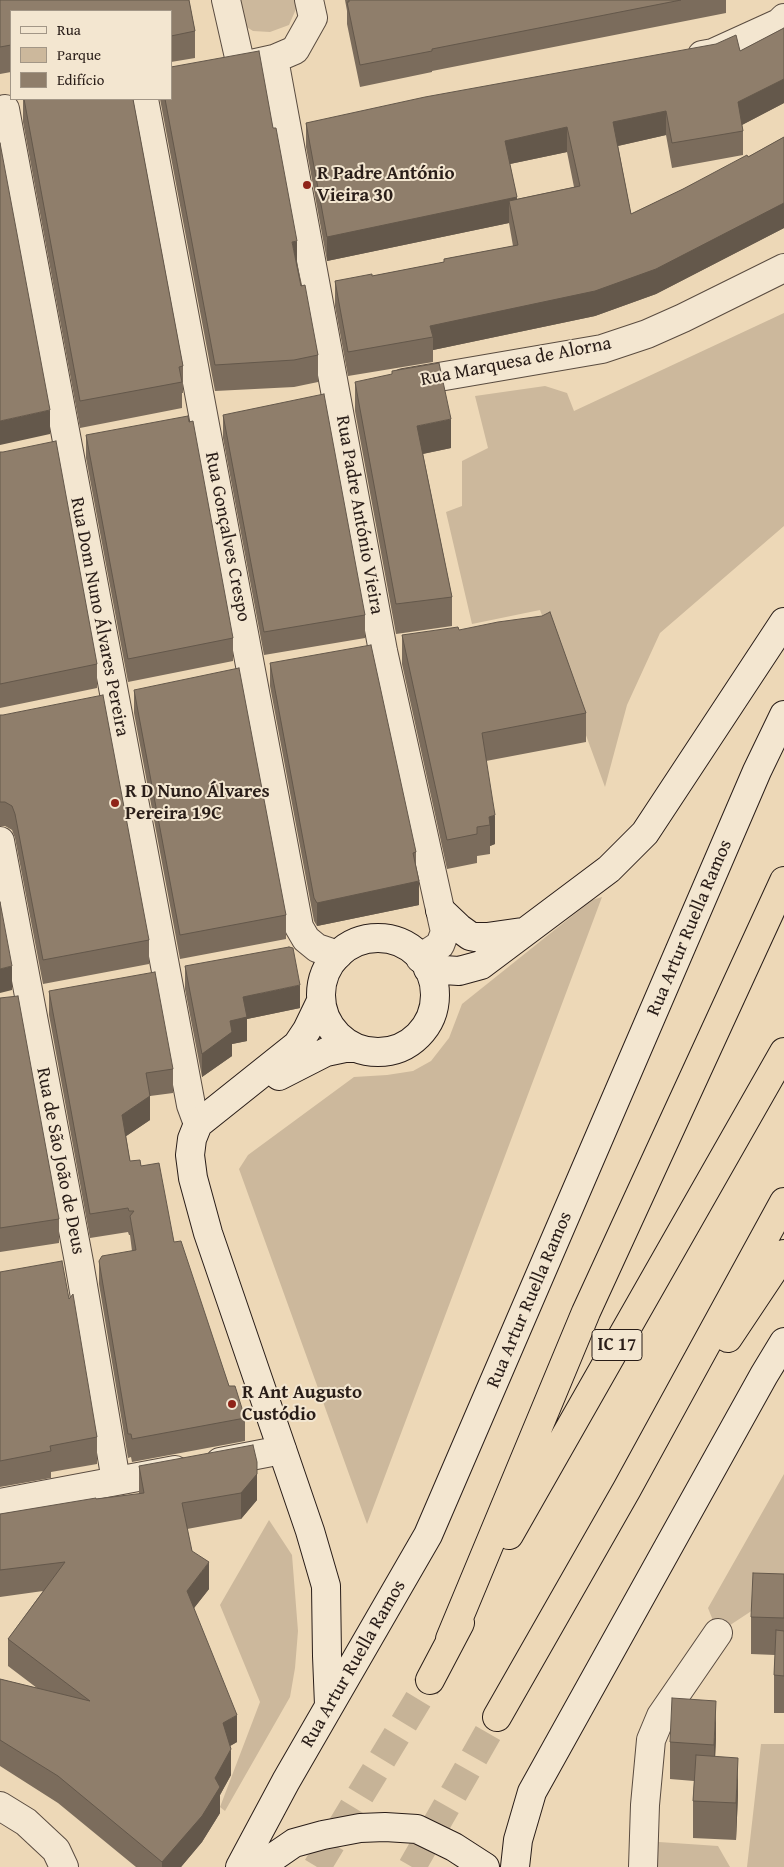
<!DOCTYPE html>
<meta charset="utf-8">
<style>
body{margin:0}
#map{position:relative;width:784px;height:1867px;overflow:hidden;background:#edd8b7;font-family:"Gentium Book Plus",serif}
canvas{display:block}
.legend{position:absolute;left:10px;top:10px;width:162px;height:90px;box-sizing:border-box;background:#f3e6d0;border:1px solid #a29686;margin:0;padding:6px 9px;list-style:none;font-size:15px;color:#291d18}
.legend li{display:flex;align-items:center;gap:10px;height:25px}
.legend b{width:25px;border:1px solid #a29686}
</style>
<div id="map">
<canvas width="784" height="1867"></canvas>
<ul class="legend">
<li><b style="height:6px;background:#f3e6d0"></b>Rua</li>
<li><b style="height:14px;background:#ccb89c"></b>Parque</li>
<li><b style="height:14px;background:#8f7e6b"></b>Edifício</li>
</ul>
</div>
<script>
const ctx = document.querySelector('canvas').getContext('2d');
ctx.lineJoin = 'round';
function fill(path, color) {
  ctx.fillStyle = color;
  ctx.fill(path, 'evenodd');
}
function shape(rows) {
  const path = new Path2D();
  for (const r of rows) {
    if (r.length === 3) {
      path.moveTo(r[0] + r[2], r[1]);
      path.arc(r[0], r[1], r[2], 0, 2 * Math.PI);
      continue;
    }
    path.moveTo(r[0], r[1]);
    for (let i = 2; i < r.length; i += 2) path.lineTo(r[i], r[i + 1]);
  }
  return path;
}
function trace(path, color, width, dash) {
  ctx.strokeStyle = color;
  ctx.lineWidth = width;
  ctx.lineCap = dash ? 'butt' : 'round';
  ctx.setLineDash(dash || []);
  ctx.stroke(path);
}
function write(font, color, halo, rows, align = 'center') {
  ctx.font = font + ' "Gentium Book Plus",serif';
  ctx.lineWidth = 4;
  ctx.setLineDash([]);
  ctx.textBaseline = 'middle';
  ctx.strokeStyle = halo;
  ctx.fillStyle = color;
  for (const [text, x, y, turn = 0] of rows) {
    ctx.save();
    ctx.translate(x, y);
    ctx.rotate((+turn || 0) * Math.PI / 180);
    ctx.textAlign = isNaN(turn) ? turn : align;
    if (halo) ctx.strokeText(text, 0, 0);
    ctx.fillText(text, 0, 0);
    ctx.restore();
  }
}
const green = shape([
 [240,0,295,0,296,9,289,25,270,32,253,31,245,26],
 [784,313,784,526,660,633,627,705,605,787,540,610,472,624,446,512,462,506,462,461,488,448,475,396,545,386,567,393,574,411],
 [602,897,367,1524,239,1169,248,1155,354,1077,387,1075,413,1071,431,1061,449,1038,462,1004,592,900],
 [784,1474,784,1611,753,1610,718,1633,708,1608],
 [269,1520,292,1555,298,1631,295,1668,290,1697,225,1811,220,1807,260,1702,220,1605],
 [761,1744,784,1744,784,1867,747,1867],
 [644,1841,718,1846,730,1867,643,1867]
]);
const highwayTunnel = shape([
 [317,1867,430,1680],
 [412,1867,497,1717]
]);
const street = shape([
 [226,0,241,66],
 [702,55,713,53,779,23,784,18],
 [274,59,383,651,445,932,440,945,420,958],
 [256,63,274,59,295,50,313,18,309,0],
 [144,99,299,927,306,939,317,948,338,955],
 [5,109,191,1105,198,1124],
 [404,383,602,349,647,334,683,318,784,268],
 [0,841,79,1262,116,1481],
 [220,1462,282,1450],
 [0,1503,175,1470],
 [0,1806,26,1822,56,1850,64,1867],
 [643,1867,645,1805,651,1740,661,1716,718,1633]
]);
const secondary = shape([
 [440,910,459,928,470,936,475,937,487,937,522,932],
 [378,995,57],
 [428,969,459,971,481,965,609,869,645,833,784,622],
 [321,1001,307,1030,297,1045,198,1124,192,1139,190,1155,193,1178,208,1233,310,1531,326,1586,327,1656,329,1705],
 [279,1076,326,1052,345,1048,356,1048],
 [240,1867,286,1781,428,1535,757,771,784,715],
 [259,1867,294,1843,323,1835,360,1828,385,1827,417,1829,454,1847,485,1867],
 [515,1867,518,1840,532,1792,764,1375,784,1342]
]);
const highway = shape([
 [728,1338,784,1254],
 [509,1535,784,1052],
 [450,1639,586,1312,784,881],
 [430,1680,460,1623],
 [497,1717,627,1489,784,1202]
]);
const wall = shape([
 [0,0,189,0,195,31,195,58,171,62,171,11,11,11,11,72,0,74],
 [345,0,726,0,726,13,432,71,432,72,360,87,347,24,347,11],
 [784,28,784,103,742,125,743,131,743,155,672,168,666,135,618,146,631,214,683,189,748,157,784,137,784,228,656,294,595,316,433,350,433,362,348,376,335,306,335,281,372,276,444,262,444,259,513,246,509,223,327,261,306,147,306,123,740,51],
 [567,152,574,187,517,199,510,164],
 [23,99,133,99,183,366,183,393,182,393,182,408,80,428,23,122],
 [160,99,171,99,297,263,318,355,318,382,294,387,215,391],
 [355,382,451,448,423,454,452,597,452,626,396,634,355,411],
 [223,415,365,615,365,638,264,655,223,438],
 [86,435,233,638,233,661,128,682,86,458],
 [0,452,97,664,97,688,0,708],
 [459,630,586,713,586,742,486,761,495,844,490,846,490,854,477,856,477,863,447,869,402,664,402,635],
 [270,663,416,852,416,871,419,905,317,926,314,921,270,686],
 [134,690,286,915,286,939,180,959,134,713],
 [0,715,149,940,149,964,43,984,15,838,12,830,5,826,0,826],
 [185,966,300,1008,247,1019,247,1041,232,1044,232,1056,202,1077,185,989],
 [49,991,173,1069,173,1093,150,1096,150,1120,126,1136,130,1161,141,1166,174,1242,229,1386,245,1418,245,1441,132,1462,131,1457,128,1458,99,1284,99,1261,132,1251,130,1235,129,1235,128,1232,90,1238,49,1015],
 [0,998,59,1219,59,1243,0,1252],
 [0,1272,69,1299,97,1437,97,1464,51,1472,51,1478,0,1487],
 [139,1466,257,1489,257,1500,241,1519,187,1529,192,1551,209,1589,194,1608,237,1742,230,1746,231,1775,220,1795,220,1813,202,1842,181,1867,136,1867,58,1803,0,1766,0,1679,37,1688,8,1666,8,1639,43,1591,0,1597,0,1514,96,1499,139,1494],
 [784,1574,784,1713,774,1713,774,1675,775,1655,751,1654,751,1617],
 [716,1738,715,1757,738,1795,736,1840,693,1838,693,1801,694,1781,670,1779,670,1742]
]);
const shadedWall = shape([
 [784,79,784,103,738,127,738,102],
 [666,111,666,135,613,147,613,122],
 [567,127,567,152,505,165,505,141],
 [517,197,517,221,509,201,509,223,327,261,327,237],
 [784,203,784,228,656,294,595,316,433,350,433,337,430,326],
 [297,241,297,268,292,242],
 [50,410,50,434,0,445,0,421],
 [451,419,451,448,417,455,417,426],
 [495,815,495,844,490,846,490,825,489,817],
 [419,881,419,905,317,926,317,903],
 [12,966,12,990,0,993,0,969],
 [300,985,300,1008,247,1019,247,1041,232,1044,232,1056,202,1077,202,1054,230,1021,243,997],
 [150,1096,150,1120,122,1139,122,1115],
 [257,1462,257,1500,241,1519,241,1493],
 [209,1562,209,1589,187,1617,187,1591],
 [716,1701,716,1738,714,1782,714,1745],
 [237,1715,237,1742,223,1750,223,1723],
 [231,1749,231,1775,220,1795,220,1813,202,1842,181,1867,162,1867,162,1862,215,1778],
 [738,1758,738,1795,736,1840,736,1803]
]);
const building = shape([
 [0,0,189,0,195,31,171,36,171,11,11,11,11,45,0,47,0,0],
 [349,0,681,0,432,49,432,51,360,65,347,2,349,2,349,0],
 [784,28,784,79,738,102,743,131,672,143,666,111,613,122,631,214,683,189,747,155,748,157,784,137,784,203,656,269,595,291,430,326,433,337,348,352,335,281,372,274,372,276,444,262,444,259,518,245,509,201,580,186,567,127,505,141,517,197,327,237,306,123,425,97,716,44,736,35,740,51,784,28],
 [259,51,273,128,276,128,297,241,292,242,301,286,305,285,318,355,294,360,215,365,165,99,171,99,171,67,259,51],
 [24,99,133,99,183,366,179,367,182,382,80,401,24,99],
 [0,143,50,410,0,421,0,143],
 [439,363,451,419,417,426,452,597,396,604,355,382,392,374,392,371,439,363],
 [324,394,365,615,264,632,223,415,324,394],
 [188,416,189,422,193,421,233,638,128,659,86,435,188,416],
 [56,441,97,664,0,684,0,452,3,452,56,441],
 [550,612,586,713,482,733,495,815,489,817,490,825,477,827,477,834,447,840,402,635,458,627,459,630,498,622,542,616,550,612],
 [371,645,416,852,413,853,419,881,317,903,314,898,270,663,371,645],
 [239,668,286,915,180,935,134,690,239,668],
 [103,695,149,940,43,960,15,814,12,806,5,802,0,802,0,715,3,715,103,695],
 [0,902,12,966,0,969,0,902],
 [289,947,293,948,300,985,243,997,247,1017,230,1021,232,1032,202,1054,185,966,289,947],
 [155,972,173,1069,146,1073,150,1096,122,1115,130,1161,140,1160,141,1166,159,1163,174,1242,181,1241,229,1386,235,1386,245,1418,132,1439,131,1434,128,1434,99,1261,102,1256,136,1250,130,1216,134,1211,129,1211,128,1208,90,1214,49,991,155,972],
 [18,996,59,1219,0,1228,0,998,18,996],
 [62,1261,69,1299,73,1294,97,1437,50,1446,51,1451,0,1461,0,1272,62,1261],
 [253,1445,257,1462,257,1474,241,1493,182,1503,192,1551,209,1562,187,1591,237,1715,223,1723,231,1749,215,1778,220,1787,202,1816,162,1862,58,1776,0,1740,0,1679,90,1701,8,1639,65,1562,0,1570,0,1514,96,1498,96,1499,144,1493,139,1466,253,1445],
 [753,1573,784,1574,784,1618,751,1617,753,1573],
 [776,1630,784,1631,784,1676,774,1675,776,1630],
 [672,1698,716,1701,714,1745,670,1742,672,1698],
 [696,1755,738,1758,736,1803,693,1801,696,1755]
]);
const markers = [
 [307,185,5,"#8f2418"],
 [115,803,5,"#8f2418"],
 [232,1404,5,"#8f2418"]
];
const shields = [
 [617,1345,50]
];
const shieldNames = [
 ["IC 17",617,1345]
];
const poiNames = [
 ["R Padre António",317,174],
 ["Vieira 30",317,196],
 ["R D Nuno Álvares",125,792],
 ["Pereira 19C",125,814],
 ["R Ant Augusto",242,1393],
 ["Custódio",242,1415]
];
const streetNames = [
 ["Rua Marquesa de Alorna",516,362,-11],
 ["Rua Padre António Vieira",359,515,80],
 ["Rua Gonçalves Crespo",227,537,79],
 ["Rua Dom Nuno Álvares Pereira",99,617,79],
 ["Rua Artur Ruella Ramos",690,928,-67],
 ["Rua de São João de Deus",60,1161,79],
 ["Rua Artur Ruella Ramos",530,1300,-67],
 ["Rua Artur Ruella Ramos",354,1664,-60]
];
fill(green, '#ccb89c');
trace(highwayTunnel, '#c6b397', 28, [28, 14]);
trace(street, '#5a4c40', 30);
trace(secondary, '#291d18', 30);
trace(highway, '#291d18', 30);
trace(street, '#f3e6d0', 28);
trace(secondary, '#f3e6d0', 28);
trace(highway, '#edd8b7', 28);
fill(wall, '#7b6c5c');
fill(shadedWall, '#64584b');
fill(building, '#8f7e6b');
trace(building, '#64584b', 1);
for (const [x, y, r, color] of markers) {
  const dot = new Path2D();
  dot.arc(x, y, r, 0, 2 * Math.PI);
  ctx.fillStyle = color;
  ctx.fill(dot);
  trace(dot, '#f3e6d0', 2);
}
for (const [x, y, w] of shields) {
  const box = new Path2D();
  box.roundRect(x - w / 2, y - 15.5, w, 31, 4);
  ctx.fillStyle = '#f3e6d0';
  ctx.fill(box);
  trace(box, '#291d18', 1);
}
write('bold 18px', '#291d18', null, shieldNames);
write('bold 19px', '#291d18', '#f3e6d0', poiNames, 'left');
write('19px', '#291d18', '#f3e6d0', streetNames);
</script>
